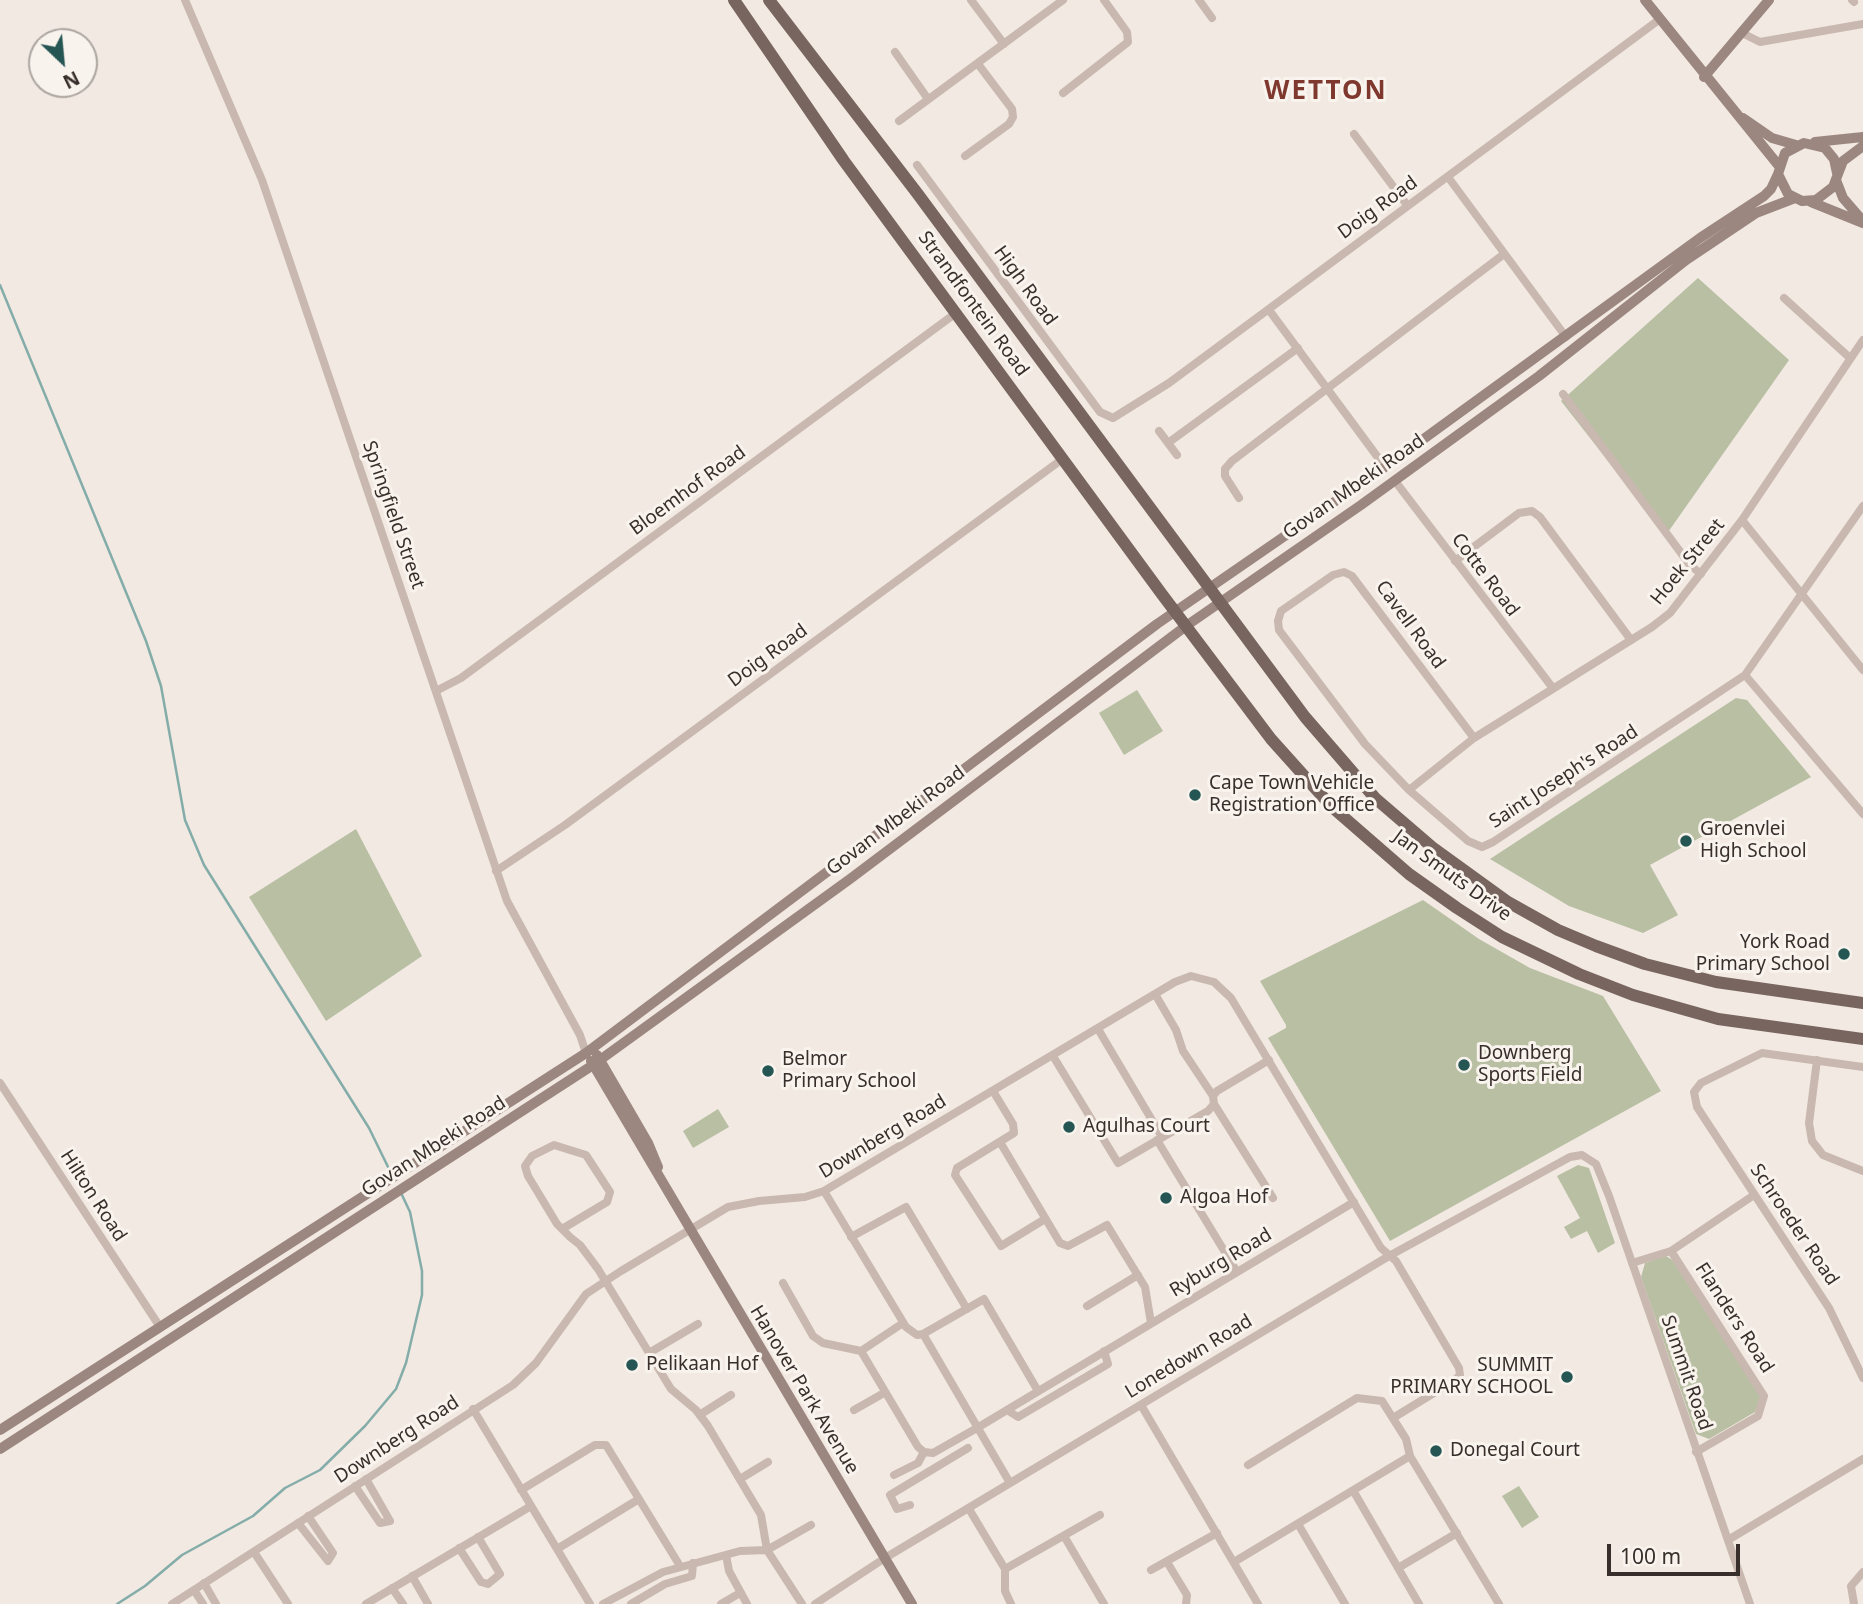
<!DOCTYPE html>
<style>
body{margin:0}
#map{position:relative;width:1863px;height:1604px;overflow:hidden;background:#f1e9e2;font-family:"Noto Sans",sans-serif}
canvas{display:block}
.north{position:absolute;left:28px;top:28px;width:70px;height:70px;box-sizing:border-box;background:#f9f3ee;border:2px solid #aca5a0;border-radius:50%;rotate:154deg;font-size:19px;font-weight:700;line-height:28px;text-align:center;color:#382f2c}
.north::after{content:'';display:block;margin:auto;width:24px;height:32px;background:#265654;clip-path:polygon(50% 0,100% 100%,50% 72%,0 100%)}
.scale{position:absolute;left:1607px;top:1544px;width:133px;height:32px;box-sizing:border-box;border:4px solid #382f2c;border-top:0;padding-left:9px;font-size:21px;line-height:24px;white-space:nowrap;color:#382f2c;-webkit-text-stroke:5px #f9f3ee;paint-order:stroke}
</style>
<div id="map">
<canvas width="1863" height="1604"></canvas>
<div class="north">N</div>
<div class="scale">100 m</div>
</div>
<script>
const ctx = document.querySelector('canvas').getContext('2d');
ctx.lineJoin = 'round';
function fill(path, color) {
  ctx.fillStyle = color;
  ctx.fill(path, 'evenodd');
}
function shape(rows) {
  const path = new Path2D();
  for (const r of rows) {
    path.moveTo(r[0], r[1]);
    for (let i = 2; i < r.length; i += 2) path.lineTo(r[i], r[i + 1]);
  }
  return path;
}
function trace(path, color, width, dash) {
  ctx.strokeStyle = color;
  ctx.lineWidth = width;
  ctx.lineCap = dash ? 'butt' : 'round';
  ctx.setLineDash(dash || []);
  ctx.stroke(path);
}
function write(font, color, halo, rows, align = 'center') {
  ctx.font = font + ' "Noto Sans",sans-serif';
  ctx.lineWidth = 6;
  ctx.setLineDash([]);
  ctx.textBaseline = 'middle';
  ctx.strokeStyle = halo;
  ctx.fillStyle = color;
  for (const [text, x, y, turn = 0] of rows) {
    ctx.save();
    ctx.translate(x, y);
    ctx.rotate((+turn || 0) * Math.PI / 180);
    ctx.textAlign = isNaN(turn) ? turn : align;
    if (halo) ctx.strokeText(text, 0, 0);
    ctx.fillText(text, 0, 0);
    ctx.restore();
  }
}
const green = shape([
 [1698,278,1789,360,1666,535,1561,401],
 [1137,690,1163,731,1124,755,1099,713],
 [1736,698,1747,700,1811,777,1650,865,1678,915,1643,933,1569,906,1490,859],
 [356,829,422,956,326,1021,249,897],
 [1423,900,1479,939,1530,968,1603,996,1661,1091,1390,1241,1268,1038,1286,1028,1286,1025,1260,981],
 [718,1109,729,1127,693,1148,683,1131],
 [1578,1165,1589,1168,1615,1243,1598,1253,1587,1231,1571,1239,1564,1227,1580,1218,1557,1176],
 [1666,1256,1674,1261,1761,1397,1755,1412,1709,1439,1696,1434,1641,1277,1645,1263],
 [1519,1486,1539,1517,1522,1528,1502,1496]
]);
const stream = shape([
 [0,285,146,641,161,686,185,820,204,865,369,1128,391,1173],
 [117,1604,145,1586,182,1555,253,1516,285,1488,320,1470,365,1426,396,1389,406,1363,422,1295,422,1271,410,1212,402,1195]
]);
const street = shape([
 [185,0,262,180,507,901,580,1035,586,1053],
 [971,0,1004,44],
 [1199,0,1212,18],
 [1852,0,1854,2],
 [1742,33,1760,42,1863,24],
 [895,52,928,99],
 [1063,93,1128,42,1127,32,1104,0],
 [899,121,1063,0],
 [1354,134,1407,205],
 [965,156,1009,124,1013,117,1012,109,978,64],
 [917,165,1100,412,1113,418,1169,383,1660,19],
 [1448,177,1566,337],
 [1784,298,1850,358],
 [1269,310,1385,467],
 [1563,394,1690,565,1701,574],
 [1159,431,1177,455],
 [1168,443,1298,348],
 [1395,481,1552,687],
 [1239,498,1225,476,1225,469,1232,461,1504,254],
 [1742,520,1863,670],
 [1455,561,1519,513,1532,511,1540,517,1631,640],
 [1745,675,1863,814],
 [436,691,461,678,956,313],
 [1474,738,1352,576,1344,572,1333,575,1281,611,1278,621,1279,630,1365,744,1409,790,1468,841,1482,847,1493,842,1745,675,1863,506],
 [1409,790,1474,738,1652,627,1670,613,1742,520,1863,340],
 [496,871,565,825,1057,463],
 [1155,994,1176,1030,1183,1051,1213,1096],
 [1098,1029,1162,1137],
 [1053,1056,1118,1163,1208,1111,1214,1104,1213,1096,1217,1091,1269,1060],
 [1817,1060,1809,1123,1812,1141,1823,1155,1863,1171],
 [1863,1067,1762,1053,1701,1083,1694,1092,1697,1107,1829,1308,1863,1378],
 [0,1083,160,1327],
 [993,1091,1013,1124,1014,1133,957,1168,955,1175,1001,1246,1045,1219],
 [1214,1104,1273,1198],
 [1157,1140,1237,1272],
 [1000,1142,1060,1243,1068,1246,1107,1225,1145,1287,1151,1323],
 [824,1191,906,1327,917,1335,923,1334],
 [562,1229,607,1202,610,1192,586,1155,554,1145,532,1156,525,1166,528,1176,557,1224,570,1237,580,1245,598,1269,671,1389,696,1410,708,1426,761,1515,767,1550,802,1604],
 [851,1237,906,1207,967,1309],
 [1671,1251,1764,1396,1758,1416,1696,1452],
 [1632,1263,1671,1251,1754,1195],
 [783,1283,813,1336,823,1343,861,1351],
 [1087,1306,1138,1275],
 [923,1334,984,1299,1038,1391],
 [923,1334,1010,1483],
 [861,1351,918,1447,924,1452],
 [861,1351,903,1323],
 [649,1353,698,1324],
 [1141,1405,1258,1604],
 [473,1409,590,1604],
 [854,1410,884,1393],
 [1007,1410,1018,1417,1108,1364,1104,1351],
 [701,1414,731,1395],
 [924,1452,933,1453,977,1428,1354,1202],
 [1248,1465,1357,1398,1382,1401,1406,1439,1410,1456,1499,1604],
 [894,1475,918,1463,924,1452],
 [740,1479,768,1462],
 [355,1486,380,1523,390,1521,366,1479],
 [521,1490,595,1445,606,1445,680,1566],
 [1354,1492,1419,1604],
 [910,1505,897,1509,890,1495,968,1448],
 [969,1509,1005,1569],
 [298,1523,328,1561,333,1553,308,1516],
 [1298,1524,1345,1604],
 [1064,1536,1104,1604],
 [1728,1540,1863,1459],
 [459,1548,481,1582,488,1584,500,1574,478,1537],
 [557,1549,639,1499],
 [254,1552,288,1604],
 [726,1555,729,1571,747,1604],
 [1167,1562,1187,1595,1186,1604],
 [1234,1562,1410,1456],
 [1398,1568,1457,1533],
 [1005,1569,1100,1515],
 [1005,1569,1005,1591,1011,1604],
 [1151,1570,1217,1533],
 [412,1576,428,1604],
 [204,1583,216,1604],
 [392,1588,403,1604],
 [194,1590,203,1604],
 [172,1604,513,1385,536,1363,586,1294,621,1271,728,1207,759,1201,805,1197,824,1191,1175,982,1191,976,1214,982,1231,998,1381,1248,1396,1261,1459,1368,1460,1375,1455,1380,1393,1418],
 [366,1604,531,1506],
 [603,1604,663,1572,740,1551,767,1550,811,1525],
 [631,1604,665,1584,692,1576,693,1563],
 [721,1604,740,1593],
 [815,1604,885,1558,1389,1256,1570,1157,1582,1155,1596,1164,1609,1196,1750,1604],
 [1854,1604,1851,1586,1863,1572]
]);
const secondary = shape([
 [1645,0,1779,166],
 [1704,77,1769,0],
 [1743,118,1772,138,1796,145],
 [1815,142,1863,137],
 [1837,173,1834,159,1825,148,1804,143,1785,153,1778,174,1788,194,1802,201,1816,200,1833,187,1843,161,1863,146],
 [1836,180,1843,198,1863,221],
 [1811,202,1863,223],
 [597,1055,648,1143,658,1167],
 [591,1061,912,1604],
 [0,1430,586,1053,1157,624,1385,467,1700,238,1764,196,1771,189,1778,174],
 [0,1449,593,1065,850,879,1186,626,1361,505,1539,376,1686,260,1756,213,1795,198]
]);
const primary = shape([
 [734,0,844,161,1161,593,1271,739,1332,807,1409,874,1457,908,1502,937,1579,974,1633,995,1718,1019,1863,1039],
 [769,0,917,193,1305,717,1375,798,1432,847,1508,902,1558,930,1596,946,1645,964,1716,982,1863,1003]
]);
const markers = [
 [1195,795,7,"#265654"],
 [1686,841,7,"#265654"],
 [1844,954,7,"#265654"],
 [1464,1065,7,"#265654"],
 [768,1071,7,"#265654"],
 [1069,1127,7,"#265654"],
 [1166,1198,7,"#265654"],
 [632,1365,7,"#265654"],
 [1567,1377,7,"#265654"],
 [1436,1451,7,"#265654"]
];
const streetNames = [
 ["Doig Road",1378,208,-36],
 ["High Road",1025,286,54],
 ["Strandfontein Road",973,304,54],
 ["Govan Mbeki Road",1354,487,-35],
 ["Bloemhof Road",688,491,-36],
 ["Springfield Street",393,515,71],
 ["Hoek Street",1688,562,-51],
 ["Cotte Road",1485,575,53],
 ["Cavell Road",1410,625,54],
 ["Doig Road",768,656,-36],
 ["Saint Joseph's Road",1564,777,-33],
 ["Govan Mbeki Road",896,821,-37],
 ["Jan Smuts Drive",1452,876,36],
 ["Downberg Road",883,1137,-31],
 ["Govan Mbeki Road",434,1147,-33],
 ["Hilton Road",93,1196,57],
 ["Schroeder Road",1794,1225,56],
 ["Ryburg Road",1221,1263,-31],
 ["Flanders Road",1734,1318,57],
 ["Lonedown Road",1189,1357,-31],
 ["Summit Road",1686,1373,71],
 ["Hanover Park Avenue",804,1390,59],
 ["Downberg Road",397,1440,-33]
];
const poiNames = [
 ["Cape Town Vehicle",1209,784],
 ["Registration Office",1209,806],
 ["Groenvlei",1700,830],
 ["High School",1700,852],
 ["York Road",1830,943,"right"],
 ["Primary School",1830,965,"right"],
 ["Downberg",1478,1054],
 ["Sports Field",1478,1076],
 ["Belmor",782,1060],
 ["Primary School",782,1082],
 ["Agulhas Court",1083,1127],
 ["Algoa Hof",1180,1198],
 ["Pelikaan Hof",646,1365],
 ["SUMMIT",1553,1366,"right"],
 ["PRIMARY SCHOOL",1553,1388,"right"],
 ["Donegal Court",1450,1451]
];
const districtNames = [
 ["WETTON",1326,92]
];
fill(green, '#b9bfa3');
trace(stream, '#84aca9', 2.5);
trace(street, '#c9b8af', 8);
trace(secondary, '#9c8780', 10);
trace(primary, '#78655f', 12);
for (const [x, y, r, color] of markers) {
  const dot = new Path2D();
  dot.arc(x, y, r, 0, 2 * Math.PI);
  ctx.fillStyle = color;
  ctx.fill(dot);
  trace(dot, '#f9f3ee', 2.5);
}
write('19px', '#382f2c', '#f9f3ee', streetNames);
write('19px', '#382f2c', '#f9f3ee', poiNames, 'left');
ctx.letterSpacing = '2px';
write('bold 26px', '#7f382e', '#f9f3ee', districtNames);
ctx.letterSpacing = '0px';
</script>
